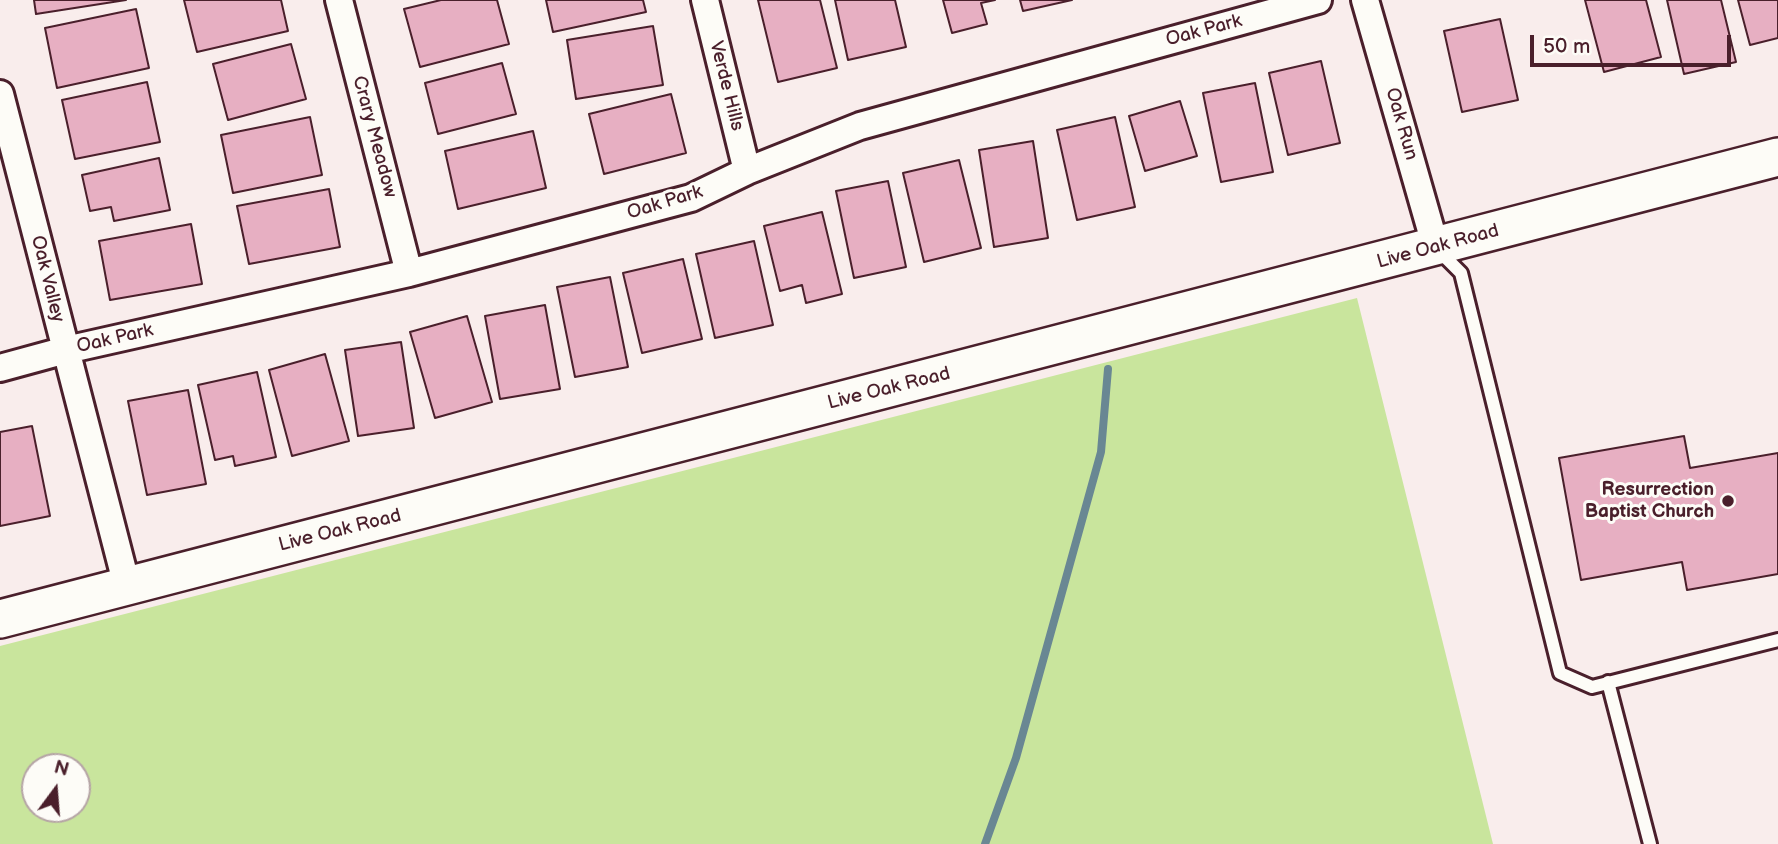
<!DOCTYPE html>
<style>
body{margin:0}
#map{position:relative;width:1778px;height:844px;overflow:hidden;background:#f9edec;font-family:"Balsamiq Sans",sans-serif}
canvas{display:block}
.north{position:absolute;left:21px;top:753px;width:70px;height:70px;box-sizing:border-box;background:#fdfcf7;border:2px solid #b5a4a5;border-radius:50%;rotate:16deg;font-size:19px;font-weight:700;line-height:28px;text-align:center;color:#4a1f2b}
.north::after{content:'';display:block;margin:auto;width:24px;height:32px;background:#4a1f2b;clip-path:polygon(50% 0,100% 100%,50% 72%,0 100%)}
.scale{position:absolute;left:1530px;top:35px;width:201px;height:32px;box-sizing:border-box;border:4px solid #4a1f2b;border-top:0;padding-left:9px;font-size:21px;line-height:24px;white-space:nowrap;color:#4a1f2b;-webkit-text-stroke:5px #fdfcf7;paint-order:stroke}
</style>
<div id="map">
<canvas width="1778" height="844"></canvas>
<div class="north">N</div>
<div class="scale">50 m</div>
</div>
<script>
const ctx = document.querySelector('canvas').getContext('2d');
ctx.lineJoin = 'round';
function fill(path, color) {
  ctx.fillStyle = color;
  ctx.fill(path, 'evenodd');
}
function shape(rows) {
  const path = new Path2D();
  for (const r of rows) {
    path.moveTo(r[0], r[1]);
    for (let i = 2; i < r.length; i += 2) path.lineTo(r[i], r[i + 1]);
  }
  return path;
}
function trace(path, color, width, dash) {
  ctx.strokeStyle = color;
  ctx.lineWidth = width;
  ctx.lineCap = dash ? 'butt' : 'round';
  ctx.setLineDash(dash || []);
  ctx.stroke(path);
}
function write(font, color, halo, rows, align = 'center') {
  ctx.font = font + ' "Balsamiq Sans",sans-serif';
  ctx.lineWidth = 6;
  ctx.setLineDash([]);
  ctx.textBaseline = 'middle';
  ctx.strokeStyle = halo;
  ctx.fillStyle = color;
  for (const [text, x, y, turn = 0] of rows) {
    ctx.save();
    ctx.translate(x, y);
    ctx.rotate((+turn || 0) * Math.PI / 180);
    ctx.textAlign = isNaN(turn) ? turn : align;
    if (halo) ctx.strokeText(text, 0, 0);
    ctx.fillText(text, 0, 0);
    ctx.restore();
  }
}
const green = shape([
 [1357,298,1493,844,0,844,0,646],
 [35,767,77,767,77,809,35,809]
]);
const stream = shape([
 [985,844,1016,758,1101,452,1108,369]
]);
const building = shape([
 [34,0,126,0,36,14,34,0],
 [184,0,281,0,288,31,197,52,184,0],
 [441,0,497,0,509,44,420,67,404,9,441,0],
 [546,0,643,0,646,12,553,32,546,0],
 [758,0,820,0,837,68,778,82,758,0],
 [835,0,895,0,906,47,848,60,835,0],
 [943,0,995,0,981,3,987,24,952,33,943,0],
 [1020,0,1072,0,1023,11,1020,0],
 [1585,0,1646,0,1661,57,1604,72,1585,0],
 [1667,0,1721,0,1736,62,1684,74,1667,0],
 [1738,0,1778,0,1778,38,1750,45,1738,0],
 [136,9,149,68,57,88,45,28,136,9],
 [1500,19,1518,100,1462,112,1444,31,1500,19],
 [653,26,663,85,576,99,567,40,653,26],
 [291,44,306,99,228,120,213,64,291,44],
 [1321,61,1340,143,1288,155,1269,73,1321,61],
 [502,63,516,114,438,134,425,83,502,63],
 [147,82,160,142,75,159,62,100,147,82],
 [1255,83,1273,172,1221,182,1203,93,1255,83],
 [671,94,686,153,604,174,589,114,671,94],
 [1180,101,1197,156,1145,171,1129,116,1180,101],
 [310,117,322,175,233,193,221,135,310,117],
 [1115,117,1135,207,1077,220,1057,130,1115,117],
 [533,131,546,188,458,209,445,151,533,131],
 [1033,141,1048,238,994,247,979,150,1033,141],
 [159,158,170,210,114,221,111,207,90,211,82,175,159,158],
 [959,160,981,248,924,262,903,173,959,160],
 [888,181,906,267,854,278,836,191,888,181],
 [329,189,340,247,249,264,237,206,329,189],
 [822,212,842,294,806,303,802,285,780,291,764,226,822,212],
 [191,224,202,284,110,300,99,241,191,224],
 [754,241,773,325,715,338,696,254,754,241],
 [683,259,702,339,642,353,623,273,683,259],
 [610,277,628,367,575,377,557,287,610,277],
 [545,305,560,389,500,399,485,316,545,305],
 [467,316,492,402,435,418,410,332,467,316],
 [401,342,414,428,358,436,345,350,401,342],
 [325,354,349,441,292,456,269,370,325,354],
 [257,372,276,457,235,466,233,456,215,460,198,385,257,372],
 [188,390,206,484,147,495,128,401,188,390],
 [32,426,50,516,0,526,0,432,32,426],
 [1684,436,1690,468,1778,453,1778,574,1687,590,1682,562,1581,580,1559,458,1684,436]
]);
const lane = shape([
 [1438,250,1461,273,1560,673,1592,687,1778,640],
 [1608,682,1650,844]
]);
const street = shape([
 [339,0,409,273],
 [705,0,747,171],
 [1365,0,1436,248],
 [0,94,127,586],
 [0,368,66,350,409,273,691,198,747,171,860,126,1318,0]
]);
const secondary = shape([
 [0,619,1778,157]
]);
const markers = [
 [1728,501,7,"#4a1f2b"]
];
const streetNames = [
 ["Oak Park",1204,31,-15],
 ["Verde Hills",726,86,76],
 ["Oak Run",1401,124,74],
 ["Crary Meadow",374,137,75],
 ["Oak Park",665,203,-17],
 ["Live Oak Road",1438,247,-15],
 ["Oak Valley",47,279,76],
 ["Oak Park",115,339,-13],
 ["Live Oak Road",889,389,-14],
 ["Live Oak Road",340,531,-14]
];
const poiNames = [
 ["Resurrection",1714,490],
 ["Baptist Church",1714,512]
];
fill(green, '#c9e59d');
trace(stream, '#698793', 8);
fill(building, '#e7afc2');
trace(building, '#4a1f2b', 2);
trace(lane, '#4a1f2b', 18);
trace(street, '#4a1f2b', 32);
trace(secondary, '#4a1f2b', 42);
trace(lane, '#fdfcf7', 12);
trace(street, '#fdfcf7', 26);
trace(secondary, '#fdfcf7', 37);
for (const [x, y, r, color] of markers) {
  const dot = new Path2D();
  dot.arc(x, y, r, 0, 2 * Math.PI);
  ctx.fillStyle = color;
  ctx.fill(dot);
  trace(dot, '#fdfcf7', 2.5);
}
write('19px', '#4a1f2b', '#fdfcf7', streetNames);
write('bold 19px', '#4a1f2b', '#fdfcf7', poiNames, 'right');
</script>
